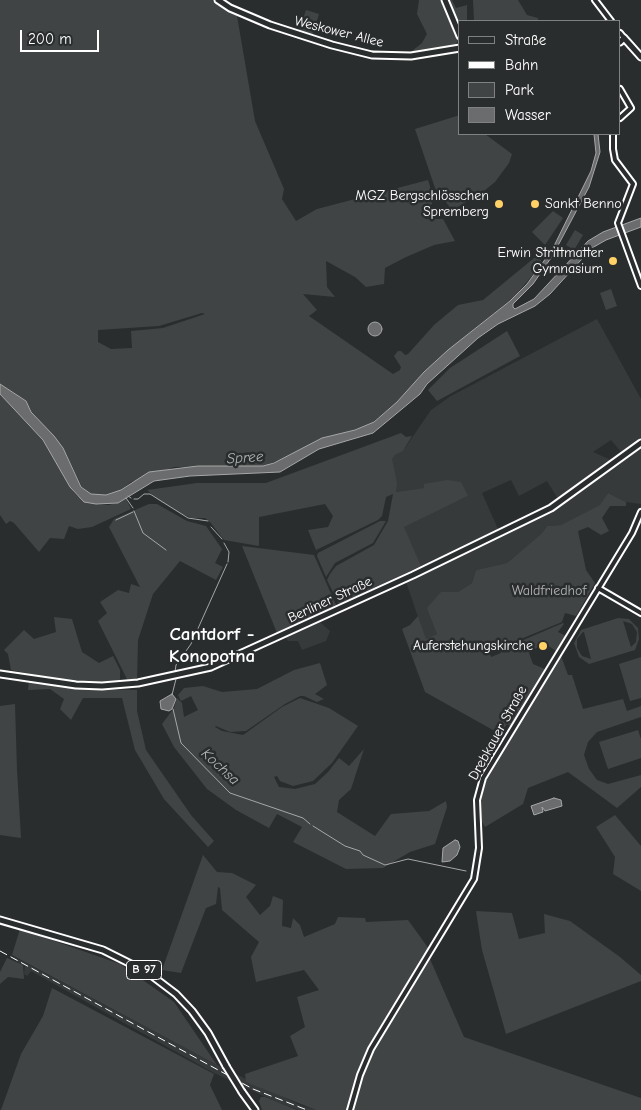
<!DOCTYPE html>
<meta charset="utf-8">
<style>
body{margin:0}
#map{position:relative;width:641px;height:1110px;overflow:hidden;background:#2a2d2e;font-family:"Comic Neue",sans-serif}
canvas{display:block}
.legend{position:absolute;left:458px;top:20px;width:162px;height:115px;box-sizing:border-box;background:#2a2d2e;border:1px solid #7f8182;margin:0;padding:6px 9px;list-style:none;font-size:15px;color:#fff}
.legend li{display:flex;align-items:center;gap:10px;height:25px}
.legend b{width:25px;border:1px solid #7f8182}
.scale{position:absolute;left:20px;top:30px;width:79px;height:22px;box-sizing:border-box;border:2px solid #fff;border-top:0;padding-left:6px;font-size:15px;line-height:18px;white-space:nowrap;color:#fff;-webkit-text-stroke:4px #2a2d2e;paint-order:stroke}
</style>
<div id="map">
<canvas width="641" height="1110"></canvas>
<ul class="legend">
<li><b style="height:6px;background:#2a2d2e"></b>Straße</li>
<li><b style="height:6px;background:#fff"></b>Bahn</li>
<li><b style="height:14px;background:#414445"></b>Park</li>
<li><b style="height:14px;background:#6a6c6d"></b>Wasser</li>
</ul>
<div class="scale">200 m</div>
</div>
<script>
const ctx = document.querySelector('canvas').getContext('2d');
ctx.lineJoin = 'round';
function fill(path, color) {
  ctx.fillStyle = color;
  ctx.fill(path, 'evenodd');
}
function shape(rows) {
  const path = new Path2D();
  for (const r of rows) {
    if (r.length === 3) {
      path.moveTo(r[0] + r[2], r[1]);
      path.arc(r[0], r[1], r[2], 0, 2 * Math.PI);
      continue;
    }
    path.moveTo(r[0], r[1]);
    for (let i = 2; i < r.length; i += 2) path.lineTo(r[i], r[i + 1]);
  }
  return path;
}
function trace(path, color, width, dash) {
  ctx.strokeStyle = color;
  ctx.lineWidth = width;
  ctx.lineCap = dash ? 'butt' : 'round';
  ctx.setLineDash(dash || []);
  ctx.stroke(path);
}
function write(font, color, halo, rows, align = 'center') {
  ctx.font = font + ' "Comic Neue",sans-serif';
  ctx.lineWidth = 5;
  ctx.setLineDash([]);
  ctx.textBaseline = 'middle';
  ctx.strokeStyle = halo;
  ctx.fillStyle = color;
  for (const [text, x, y, turn = 0] of rows) {
    ctx.save();
    ctx.translate(x, y);
    ctx.rotate((+turn || 0) * Math.PI / 180);
    ctx.textAlign = isNaN(turn) ? turn : align;
    if (halo) ctx.strokeText(text, 0, 0);
    ctx.fillText(text, 0, 0);
    ctx.restore();
  }
}
const built = shape([
 [597,319,641,399,641,437,622,453,611,440,593,452,611,460,558,499,547,481,519,496,511,480,482,493,498,529,421,566,403,527,468,496,424,484,425,488,396,492,391,459,395,455,403,451,431,410,451,396],
 [641,446,641,504,626,502,608,493,601,505,561,525,547,526,542,533,507,563,476,570,472,583,458,592,441,592,437,634,426,640,406,582,553,508],
 [320,622,330,631,326,641,302,650,298,641,288,641,285,637],
 [14,957,217,1065,302,1106,316,1110,299,1110,277,1102,214,1073,31,971,27,976,24,974,25,966,13,959]
]);
const green = shape([
 [0,0,212,0,237,16,255,121,284,189,282,199,296,221,317,209,428,180,434,199,425,219,443,219,455,241,434,245,406,257,385,268,384,284,366,287,355,277,326,261,327,287,335,297,303,294,317,310,309,316,393,374,400,370,401,367,394,356,398,351,401,351,405,355,408,354,434,325,458,305,483,300,539,254,542,264,514,297,448,350,424,372,397,402,373,422,355,430,322,438,288,457,263,466,174,467,131,482,121,490,106,495,91,494,82,487,63,448,31,412,26,401,0,384],
 [202,313,205,314,163,328,131,331,132,348,111,349,98,342,98,330,159,326],
 [419,0,440,0,458,41,455,45,407,55,422,43,427,34,417,14],
 [447,0,452,0,456,8,467,5,467,21,460,21,460,31],
 [473,0,518,0,527,15,538,18,538,21,474,21],
 [306,10,319,14,312,37,299,31],
 [460,115,460,134,485,134,512,154,509,163,495,182,479,195,452,210,435,188,415,129],
 [553,211,563,218,545,245,532,232],
 [575,230,583,235,574,250,566,245],
 [611,289,617,306,606,310,600,293],
 [507,331,520,356,437,401,428,390,450,368],
 [0,394,43,440,70,487,77,496,96,504,108,505,118,503,126,498,131,509,92,527,78,529,69,526,64,539,50,538,39,552,14,523,10,521,6,524,0,515],
 [401,433,406,437,412,436,403,451,395,455,392,459,397,483,396,492,424,488,424,484,447,480,461,482,468,496,404,527,421,566,339,604,327,580,330,574,336,566,374,545,388,521,393,494,386,497,382,516,378,520,316,550,308,530,328,527,333,516,325,504,259,517,259,546,224,540,210,522,205,518,192,518,181,514,158,500,147,490,197,483,266,483],
 [608,493,626,502,626,506,610,506,602,518,609,531,601,535,588,527,578,531,586,570,595,583,576,616,565,613,562,622,499,648,495,645,488,649,491,657,501,653,500,650,563,623,564,624,558,632,566,636,556,651,544,643,529,653,533,664,547,670,510,726,507,724,500,734,425,692,402,629,410,625,418,616,426,639,437,634,427,608,441,592,458,592,472,583,476,570,507,563,542,533,547,526,561,525,600,505],
 [149,504,157,504,187,521,206,526,222,549,215,563,223,567,216,580,180,561,153,594,138,640,137,680,128,681,98,621,107,613,100,602,118,590,129,593,131,584,140,587,109,527,114,519],
 [380,521,386,521,373,543,335,563,326,577,317,556,318,553],
 [242,546,314,555,336,605,277,633],
 [54,617,72,619,82,652,99,663,113,656,120,670,120,683,99,684,65,681,11,670,8,654,4,650,24,630,34,639,56,632],
 [618,618,629,619,638,628,639,639,635,650,589,664,579,657,574,643,581,630],
 [623,621,632,624,637,632,636,642,631,647],
 [583,632,584,632,591,659,582,656,577,648,577,639],
 [561,656,568,675,572,675,583,709,623,699,627,711,641,706,641,717,597,732,588,742,584,755,589,769,597,780,608,784,641,775,641,787,617,808,568,772,528,788,523,804,485,827,479,817,479,805,487,777,499,753],
 [641,657,641,698,630,701,619,664],
 [320,663,327,685,315,694,324,699,317,702,304,696,300,696,285,704,246,731,230,732,216,726,215,727,222,731,243,735,282,707,300,698,329,708,358,726,332,763,313,781,293,786,280,781,277,776,274,777,279,787,295,789,315,784,328,772,339,758,349,766,364,749,351,789,339,800,337,812,375,836,391,814,429,811,446,801,447,807,435,844,410,852,383,868,346,869,293,842,302,827,277,814,269,828,236,810,207,789,174,747,162,724,174,708,177,698,182,703,184,717,198,710,191,696,181,701,178,695,184,688,203,686,222,692,257,689,294,670],
 [29,680,83,689,137,690,137,711,146,750,191,815,214,841,208,847,164,799,135,750,122,698,83,698,71,720,60,709,64,699,50,689,28,690],
 [15,704,17,770,21,838,0,835,0,706],
 [638,730,641,739,641,758,608,769,599,742],
 [615,815,641,846,641,891,613,874,615,857,596,827],
 [203,855,217,872,232,873,256,885,246,897,260,915,270,906,273,896,283,900,282,926,291,928,293,918,300,925,304,937,335,924,338,917,365,918,366,922,408,920,429,949,371,1044,362,1063,348,1110,316,1110,246,1082,245,1074,298,1056,290,1036,305,1027,297,997,319,990,304,970,256,982,251,957,259,942,222,910,220,888,218,887,216,904,206,908,181,973,162,970],
 [476,911,512,913,519,939,545,933,544,914,570,921,620,957,641,975,641,981,506,1034,482,950],
 [20,929,120,964,174,1002,217,1065,12,955],
 [7,958,23,965,24,979,8,977,0,984,0,972],
 [430,959,464,1037,641,1098,641,1110,353,1110,368,1061],
 [52,988,214,1074,210,1085,222,1110,1,1110,21,1054,43,1016],
 [261,1097,265,1097,297,1110,262,1110,259,1101]
]);
const water = shape([
 [594,134,598,134,600,152,589,187,553,255,533,284,513,304,513,307,515,309,534,299,588,241,603,232,641,218,641,227,606,240,592,248,550,294,535,306,498,324,478,338,427,384,420,394,373,433,319,449,280,472,190,476,154,481,118,503,96,504,84,502,70,487,43,440,0,394,0,384,26,401,31,412,54,436,63,448,81,487,91,494,106,495,121,490,149,472,198,466,263,466,274,463,322,438,355,430,374,422,397,402,424,372,448,350,510,301,527,284,552,250,591,171,596,153,594,134],
 [375,329,7],
 [172,694,176,699,172,709,169,711,161,709,160,701,172,694],
 [554,798,561,800,562,806,545,811,542,807,543,812,534,815,531,806,554,798],
 [455,840,458,841,460,847,457,855,450,861,442,862,443,848,455,840]
]);
const stream = shape([
 [128,496,131,498],
 [126,498,133,508],
 [134,499,138,499,144,494,150,494,188,518,208,521],
 [134,511,143,533,166,550],
 [116,520,133,512],
 [211,527,222,539],
 [224,543,229,552,228,562],
 [175,672,176,665,191,644,227,564],
 [172,695,176,679],
 [173,709,181,743,230,793,303,818,310,824],
 [313,826,345,846,360,851,363,855,385,865,408,859,466,871]
]);
const minor = shape([
 [595,0,611,21],
 [620,33,624,38],
 [620,89,631,108,620,118],
 [613,134,613,149,615,160,633,184,618,223,641,286],
 [598,588,641,613],
 [350,1110,360,1075,371,1049,474,879,479,848,477,800,483,778,632,533,641,512]
]);
const major = shape([
 [218,0,230,8,270,25,332,45,372,55,411,56,460,48],
 [445,0,460,36],
 [620,42,624,38,641,57],
 [0,674,76,685,102,686,138,683,211,667,413,575,551,508,641,443],
 [0,920,103,950,147,972,176,994,192,1011,208,1033,226,1066],
 [242,1092,255,1110]
]);
const rail = shape([
 [0,951,253,1089,307,1110]
]);
const majorBridge = shape([
 [226,1066,242,1092]
]);
const markers = [
 [499,204,5,"#ffd166"],
 [535,204,5,"#ffd166"],
 [613,261,5,"#ffd166"],
 [543,646,5,"#ffd166"]
];
const shields = [
 [144,970,35]
];
const shieldNames = [
 ["B 97",144,970]
];
const streetNames = [
 ["Weskower Allee",339,32,14],
 ["Berliner Straße",330,600,-25],
 ["Drebkauer Straße",498,733,-61]
];
const poiNames = [
 ["MGZ Bergschlösschen",489,196],
 ["Spremberg",489,212],
 ["Sankt Benno",545,204,"left"],
 ["Erwin Strittmatter",603,253],
 ["Gymnasium",603,269],
 ["Auferstehungskirche",533,646]
];
const parkNames = [
 ["Waldfriedhof",549,591]
];
const waterNames = [
 ["Spree",245,458,-4],
 ["Kochsa",220,767,43]
];
const districtNames = [
 ["Cantdorf -",212,635],
 ["Konopotna",212,657]
];
fill(built, '#373a3b');
fill(green, '#414445');
fill(water, '#6a6c6d');
trace(water, '#a6a7a7', 1);
trace(stream, '#a6a7a7', 1);
trace(minor, '#fff', 8);
trace(major, '#fff', 9);
trace(minor, '#2a2d2e', 4);
trace(major, '#2a2d2e', 5);
trace(rail, '#fff', 1, [8, 4]);
trace(majorBridge, '#fff', 9, []);
trace(majorBridge, '#2a2d2e', 5);
for (const [x, y, r, color] of markers) {
  const dot = new Path2D();
  dot.arc(x, y, r, 0, 2 * Math.PI);
  ctx.fillStyle = color;
  ctx.fill(dot);
  trace(dot, '#2a2d2e', 2);
}
for (const [x, y, w] of shields) {
  const box = new Path2D();
  box.roundRect(x - w / 2, y - 9.5, w, 19, 4);
  ctx.fillStyle = '#2a2d2e';
  ctx.fill(box);
  trace(box, '#fff', 1);
}
write('bold 12px', '#fff', null, shieldNames);
write('14px', '#fff', '#2a2d2e', streetNames);
write('14px', '#fff', '#2a2d2e', poiNames, 'right');
write('14px', '#b3b4b5', '#2a2d2e', parkNames);
write('italic 15px', '#b4b6b6', '#2a2d2e', waterNames);
write('bold 19px', '#fff', '#2a2d2e', districtNames);
</script>
